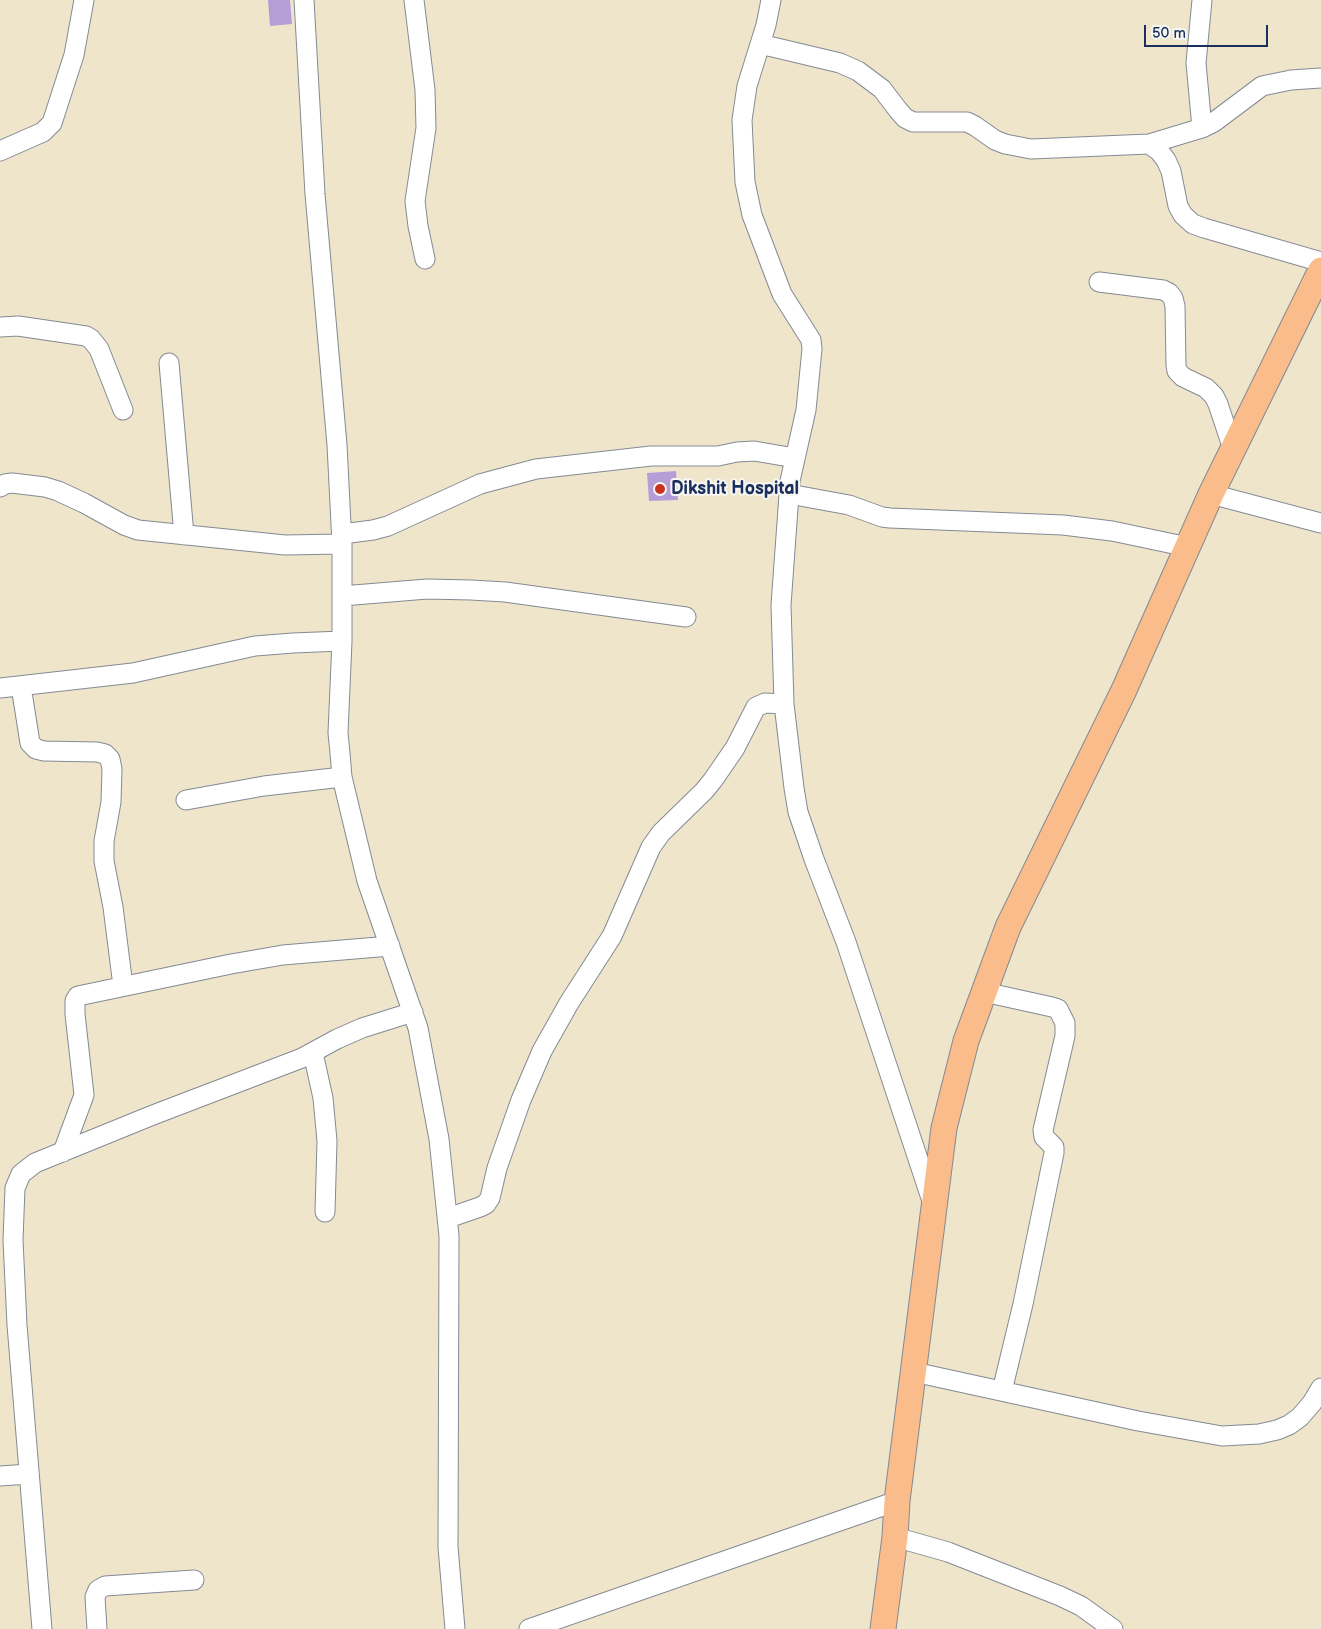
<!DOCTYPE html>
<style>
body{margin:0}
#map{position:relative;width:1321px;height:1629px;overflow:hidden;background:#eee5ca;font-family:"Balsamiq Sans",sans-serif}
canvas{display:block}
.scale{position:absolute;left:1144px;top:25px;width:124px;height:22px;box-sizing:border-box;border:2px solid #1b2f5e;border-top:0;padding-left:6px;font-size:15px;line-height:18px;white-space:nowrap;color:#1b2f5e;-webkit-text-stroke:4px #f6f6f2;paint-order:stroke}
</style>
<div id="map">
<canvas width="1321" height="1629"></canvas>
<div class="scale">50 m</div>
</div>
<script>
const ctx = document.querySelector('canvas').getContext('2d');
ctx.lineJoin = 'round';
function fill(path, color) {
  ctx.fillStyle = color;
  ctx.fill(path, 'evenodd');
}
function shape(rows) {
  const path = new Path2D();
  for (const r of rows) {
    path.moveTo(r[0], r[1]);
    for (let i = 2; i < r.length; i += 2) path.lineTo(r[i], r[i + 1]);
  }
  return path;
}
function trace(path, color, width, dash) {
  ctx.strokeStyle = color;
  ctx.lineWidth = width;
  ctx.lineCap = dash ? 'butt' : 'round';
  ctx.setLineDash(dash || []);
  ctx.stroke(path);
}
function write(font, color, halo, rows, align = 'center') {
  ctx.font = font + ' "Balsamiq Sans",sans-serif';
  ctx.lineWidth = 4;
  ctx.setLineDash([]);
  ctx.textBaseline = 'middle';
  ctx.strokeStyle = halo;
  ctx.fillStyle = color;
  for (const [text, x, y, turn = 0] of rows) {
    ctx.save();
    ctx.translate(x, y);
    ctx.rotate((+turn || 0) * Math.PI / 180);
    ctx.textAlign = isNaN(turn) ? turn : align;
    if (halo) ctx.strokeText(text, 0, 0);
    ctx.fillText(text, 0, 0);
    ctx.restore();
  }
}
const building = shape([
 [268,0,290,0,292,24,270,26],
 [676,471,678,500,649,501,647,473]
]);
const minor = shape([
 [304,0,315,194,337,445,342,544,342,641,338,733,340,753,342,777,367,881,418,1028,439,1139,449,1236,448,1547,455,1629],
 [414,0,425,90,426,128,415,201,418,226,425,259],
 [771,0,766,25,747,86,742,120,745,182,752,215,782,294,811,340,812,349,806,410,790,481,781,605,784,704,794,788,798,812,814,859,846,942,933,1204],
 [760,44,840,63,858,71,882,89,898,110,905,118,913,122,967,122,975,126,995,140,1005,144,1031,149,1149,144,1159,151,1166,160,1171,171,1178,206,1183,215,1193,224,1204,228,1321,262],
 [1202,128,1196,63,1202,0],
 [1149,144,1202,128,1214,122,1262,86,1291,80,1321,78],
 [0,151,43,132,52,123,74,55,84,0],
 [1099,282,1163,290,1169,293,1173,298,1175,306,1176,365,1177,371,1183,377,1206,388,1214,396,1218,404,1233,449],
 [0,327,18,326,86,336,91,339,99,349,123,410],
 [169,363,184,535],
 [0,487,5,484,12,483,45,487,58,491,84,503,124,525,138,530,285,545,342,544],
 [789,494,849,505,882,517,890,518,1063,525,1112,531,1188,547],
 [1211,494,1321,523],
 [342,534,373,530,388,526,480,484,536,469,651,456,718,456,737,452,754,451,795,458],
 [342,596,427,589,471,590,505,592,686,617],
 [21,686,30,743,36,749,44,751,97,752,105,754,110,759,112,769,111,802,104,841,104,861,113,907,123,986],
 [0,688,133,673,255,646,293,643,342,641],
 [186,800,264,786,342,777],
 [984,992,1052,1007,1058,1009,1065,1023,1065,1036,1043,1130,1044,1137,1054,1147,1054,1153,1023,1304,1002,1391],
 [313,1053,323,1098,327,1141,325,1212],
 [63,1152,84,1095,75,1014,75,1001,78,996,231,964,283,955,390,946],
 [448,1218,480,1207,486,1204,490,1198,497,1168,521,1100,542,1051,569,1003,612,936,651,847,661,833,704,791,713,780,735,748,756,707,765,703,784,704],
 [914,1372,1138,1421,1222,1436,1259,1434,1277,1430,1289,1425,1300,1417,1312,1403,1321,1388],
 [0,1476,29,1474],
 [895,1537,948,1552,1060,1596,1081,1606,1113,1629],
 [42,1629,17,1325,13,1240,15,1188,21,1174,35,1163,153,1115,302,1058,337,1039,362,1028,413,1012],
 [97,1629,95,1597,98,1590,105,1586,194,1580],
 [529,1629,897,1501]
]);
const major = shape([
 [883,1629,895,1537,897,1501,944,1128,966,1041,1008,927,1124,690,1211,494,1321,270]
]);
const markers = [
 [660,489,6,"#c8321e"]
];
const poiNames = [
 ["Dikshit Hospital",671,489]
];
fill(building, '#b59ed8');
trace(minor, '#848a94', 21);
trace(major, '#848a94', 27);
trace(minor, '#fff', 19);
trace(major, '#f9bc8a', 25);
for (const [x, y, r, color] of markers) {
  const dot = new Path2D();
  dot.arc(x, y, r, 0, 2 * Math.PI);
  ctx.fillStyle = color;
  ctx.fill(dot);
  trace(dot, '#f6f6f2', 2);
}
write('bold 18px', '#1b2f5e', '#f6f6f2', poiNames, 'left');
</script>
